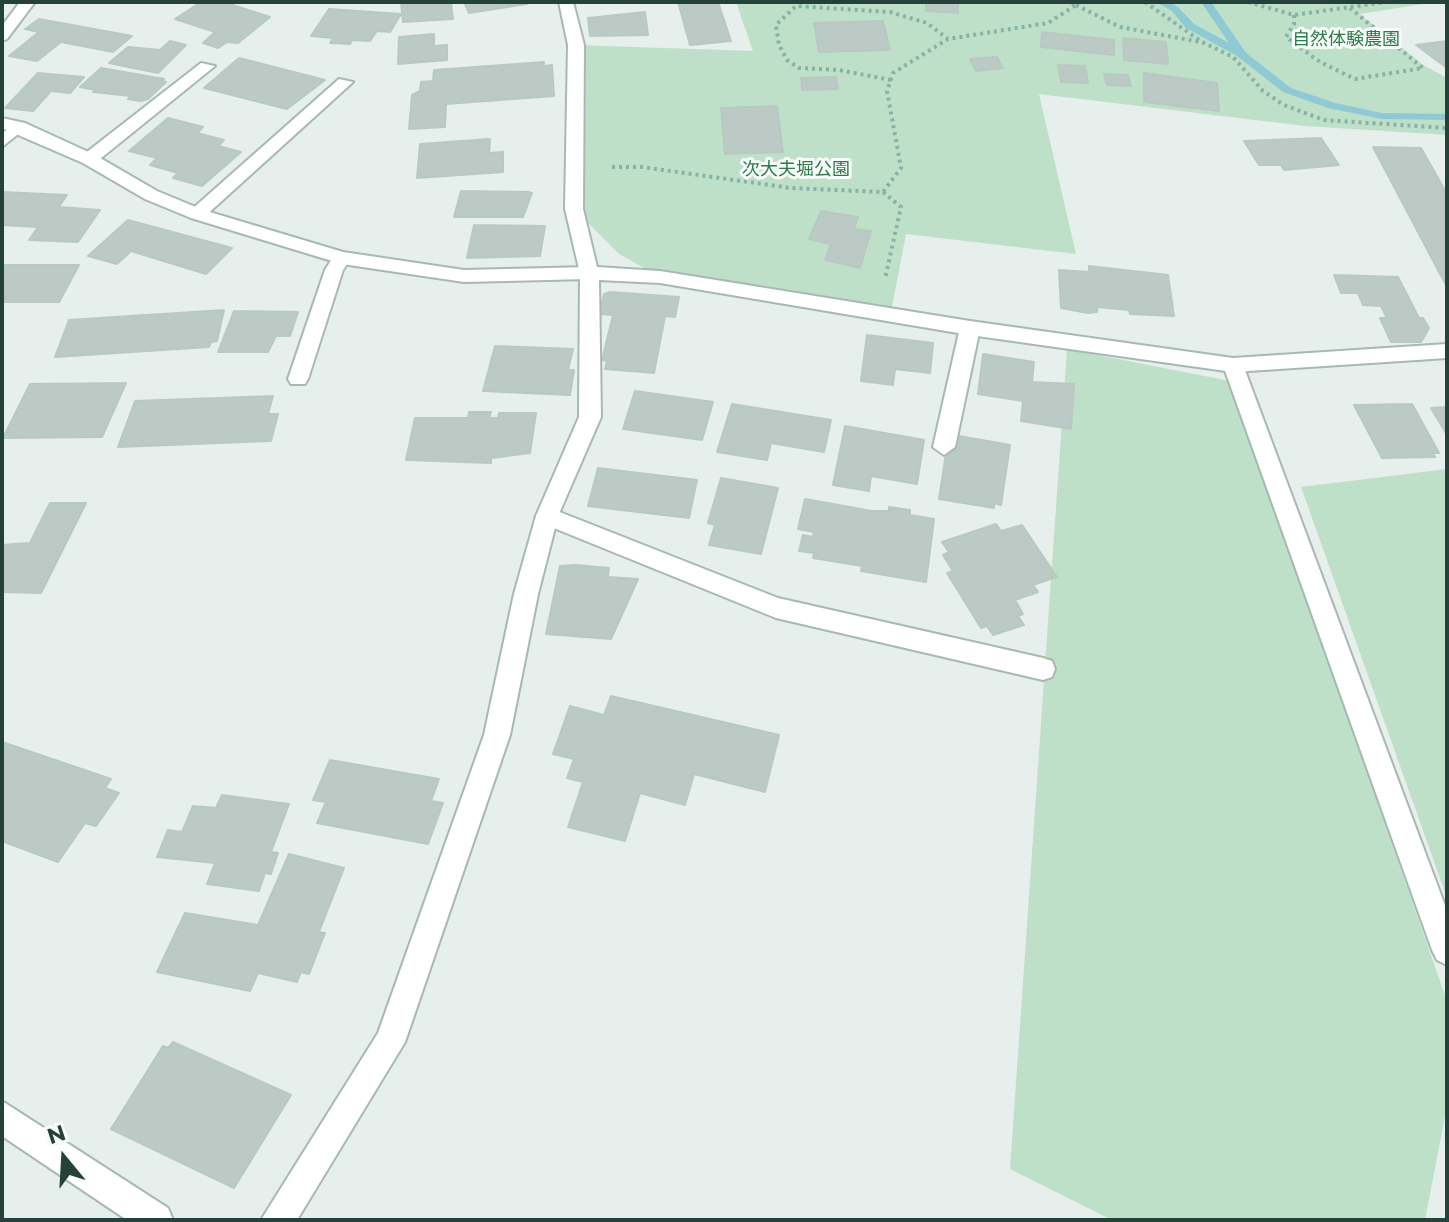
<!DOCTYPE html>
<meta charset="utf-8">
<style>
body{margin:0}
#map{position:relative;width:1449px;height:1222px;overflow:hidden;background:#e6efeb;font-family:Montserrat,sans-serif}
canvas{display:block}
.frame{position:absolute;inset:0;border:4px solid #24423a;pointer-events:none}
.north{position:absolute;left:24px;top:1118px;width:80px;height:80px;-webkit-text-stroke:6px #f7fbf9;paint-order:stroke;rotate:342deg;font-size:22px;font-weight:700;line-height:32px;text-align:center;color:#24423a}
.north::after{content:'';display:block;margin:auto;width:28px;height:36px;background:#24423a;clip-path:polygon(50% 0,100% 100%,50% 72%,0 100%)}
</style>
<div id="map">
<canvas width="1449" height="1222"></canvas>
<div class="frame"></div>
<div class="north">N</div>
</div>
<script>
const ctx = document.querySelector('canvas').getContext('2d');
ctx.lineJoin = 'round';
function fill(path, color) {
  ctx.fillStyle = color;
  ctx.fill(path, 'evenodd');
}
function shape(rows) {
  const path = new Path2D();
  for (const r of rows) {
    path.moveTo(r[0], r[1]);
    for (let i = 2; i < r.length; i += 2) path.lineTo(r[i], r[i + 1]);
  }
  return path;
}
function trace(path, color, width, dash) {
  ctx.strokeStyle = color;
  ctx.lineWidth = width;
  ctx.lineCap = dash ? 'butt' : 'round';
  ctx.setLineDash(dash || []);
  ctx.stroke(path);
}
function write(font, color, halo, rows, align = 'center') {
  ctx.font = font + ' Montserrat,"Noto Sans JP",sans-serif';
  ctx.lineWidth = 6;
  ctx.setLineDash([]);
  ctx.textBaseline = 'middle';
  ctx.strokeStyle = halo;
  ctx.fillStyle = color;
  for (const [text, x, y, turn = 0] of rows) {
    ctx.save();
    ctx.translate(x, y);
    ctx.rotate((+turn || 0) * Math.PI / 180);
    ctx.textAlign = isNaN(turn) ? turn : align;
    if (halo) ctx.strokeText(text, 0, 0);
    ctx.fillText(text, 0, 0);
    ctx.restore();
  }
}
const green = shape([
 [736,2,1435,2,1360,14,1423,65,1447,78,1447,135,1305,126,1039,94,1076,254,906,234,891,312,660,277,619,254,574,209,576,45,753,51],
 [1067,349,1230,381,1447,1001,1447,1106,1425,1220,1112,1220,1010,1169],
 [1447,469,1447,898,1301,487]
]);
const stream = shape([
 [1156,2,1169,2,1178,7,1194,24,1229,43,1201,2,1211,2,1246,53,1291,88,1335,103,1382,113,1447,114,1447,120,1382,119,1328,108,1283,92,1237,56,1186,28,1172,11,1156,2]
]);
const building = shape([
 [201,2,223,2,270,17,238,43,227,42,218,48,203,43,215,32,175,19,201,2],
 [451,2,453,19,403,22,401,3,451,2],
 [464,2,525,2,527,4,469,13,464,2],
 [678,2,718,2,731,41,690,45,678,2],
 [926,2,958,2,958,13,926,11,926,2],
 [329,9,401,14,390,32,377,31,370,41,352,40,350,44,330,43,333,38,311,36,329,9],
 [645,12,648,35,590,36,588,18,645,12],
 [39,19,132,36,113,52,61,42,37,61,9,56,39,32,25,29,39,19],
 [883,21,890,50,819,52,814,23,883,21],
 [1042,32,1114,40,1114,55,1041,47,1042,32],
 [434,34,434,46,447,45,447,60,398,64,399,37,434,34],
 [1123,38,1166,42,1168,64,1124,60,1123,38],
 [170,41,186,45,158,73,109,63,128,47,160,50,170,41],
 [1447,41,1447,68,1416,45,1447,41],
 [997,57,1003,68,976,71,970,59,997,57],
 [239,58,325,80,287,109,204,88,239,58],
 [544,62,544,66,552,65,554,96,446,104,445,127,409,129,412,95,420,91,421,82,433,81,434,70,544,62],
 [1058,65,1085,66,1088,83,1061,82,1058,65],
 [101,68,164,79,162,81,166,82,148,99,140,101,128,99,131,96,93,92,96,90,80,87,101,68],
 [38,73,84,77,70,93,51,91,33,111,5,108,38,73],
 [1144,73,1217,83,1219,111,1144,102,1144,73],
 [1104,74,1128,75,1131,86,1107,85,1104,74],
 [836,77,838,89,802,90,801,78,836,77],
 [777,106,783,152,725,154,721,108,777,106],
 [168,118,203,127,197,133,224,140,218,146,241,152,202,186,173,178,178,173,150,165,157,158,129,151,168,118],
 [1321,138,1339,165,1284,170,1281,165,1259,165,1244,141,1321,138],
 [490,139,489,153,503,152,503,172,417,178,420,144,490,139],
 [1373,147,1421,148,1447,194,1447,287,1373,147],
 [461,191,528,192,532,193,523,217,454,217,461,191],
 [2,192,67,195,59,207,100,210,78,242,29,240,38,227,2,225,2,192],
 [821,211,858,217,854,229,871,231,860,268,825,260,831,244,809,239,821,211],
 [128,220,232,248,206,274,131,251,117,264,88,256,128,220],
 [474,225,545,226,540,256,467,258,474,225],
 [2,265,79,265,59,302,2,302,2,265],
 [1089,266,1168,275,1174,316,1130,314,1129,310,1097,307,1097,312,1088,313,1061,308,1059,270,1089,272,1089,266],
 [1334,275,1398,277,1419,318,1423,318,1429,328,1421,342,1391,342,1380,318,1387,318,1381,306,1363,305,1358,293,1341,293,1334,275],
 [610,292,679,297,675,317,665,316,654,373,605,369,607,361,602,360,613,315,599,314,604,294,610,292],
 [224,310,217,341,211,342,209,347,55,357,69,320,224,310],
 [234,311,298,312,290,336,276,336,268,352,218,352,234,311],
 [867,335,933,343,930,373,895,369,893,385,861,381,867,335],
 [495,346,573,349,568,370,574,370,570,395,483,391,495,346],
 [983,354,1034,362,1032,382,1074,384,1071,429,1021,421,1023,401,978,394,983,354],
 [126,383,102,437,3,438,30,384,126,383],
 [635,391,713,402,702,440,623,429,635,391],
 [273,396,268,414,278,414,271,441,118,447,135,401,273,396],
 [732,404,831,420,824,452,771,443,767,460,717,452,732,404],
 [1412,404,1439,453,1433,453,1435,457,1382,458,1354,405,1412,404],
 [1447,407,1447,435,1431,408,1447,407],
 [469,412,491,412,489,418,498,418,499,413,536,413,530,453,491,458,491,463,406,460,415,418,468,418,469,412],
 [845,426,924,440,917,484,871,476,869,491,833,485,845,426],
 [959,436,1010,445,1001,505,994,503,994,508,939,499,947,447,958,449,959,436],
 [598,468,697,480,689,518,588,506,598,468],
 [721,478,778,488,761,554,709,545,715,525,708,523,721,478],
 [805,499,872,511,889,511,889,507,910,510,910,515,934,519,926,582,861,571,862,566,813,558,814,553,799,551,803,535,813,537,814,532,798,529,805,499],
 [50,503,86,503,41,593,2,592,2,545,30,543,50,503],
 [996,524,1001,531,1022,525,1057,577,1033,585,1038,592,1015,600,1023,614,1018,616,1024,625,993,635,987,626,981,628,947,573,953,571,943,555,949,552,942,542,996,524],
 [575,565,609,568,608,577,638,579,611,639,546,634,560,566,575,565],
 [611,696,779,735,765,792,694,774,685,805,640,793,625,841,568,827,583,782,567,778,574,759,553,754,570,706,604,715,611,696],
 [2,742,111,779,105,788,119,793,96,826,85,823,58,862,2,841,2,742],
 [330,760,439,779,431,801,443,803,428,844,317,823,326,802,313,800,330,760],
 [222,795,289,804,271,852,278,853,271,874,265,873,259,891,207,884,215,863,157,857,168,830,182,832,193,806,216,808,222,795],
 [289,854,344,868,319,932,325,933,309,974,301,972,297,982,258,973,250,991,157,972,185,913,258,925,289,854],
 [173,1042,291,1095,234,1188,111,1129,163,1046,168,1048,173,1042]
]);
const path = shape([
 [1145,2,1202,42,1233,57,1263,91,1284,105,1324,120,1447,128],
 [1248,2,1294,15,1385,2],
 [1076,5,1120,27,1200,42],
 [1294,15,1294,24,1286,37,1320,62,1355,79,1423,68,1350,8],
 [891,80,839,70,799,68,787,60,779,45,776,25,796,6,890,12,927,23,948,39],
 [612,167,642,167,791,188,883,192,901,168,887,91,893,73,948,39,1048,23,1076,5,1071,2],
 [883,192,901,207,885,279]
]);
const service = shape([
 [201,63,215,66,95,163,83,163,83,155,201,63],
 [342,252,351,258,343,270,308,379,305,384,291,384,288,379,325,270,335,254,342,252],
 [970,321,980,328,955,447,944,455,933,447,960,328,970,321],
 [1233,358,1243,365,1447,911,1447,965,1437,960,1432,950,1223,365,1233,358],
 [547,507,778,598,1043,658,1052,661,1055,669,1052,677,1043,680,776,618,539,522,536,516,539,510,547,507]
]);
const minor = shape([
 [20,2,35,2,7,39,2,41,2,26,20,2],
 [559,2,573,2,584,45,583,209,597,267,660,271,970,321,1233,358,1447,344,1447,358,1233,372,970,335,660,283,599,280,601,417,558,516,538,594,510,735,405,1042,297,1220,261,1220,378,1033,484,735,514,594,536,516,579,417,580,273,565,209,568,45,559,2],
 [339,79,353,82,203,218,191,218,191,210,339,79],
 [19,122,27,127,2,147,2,133,19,122],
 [2,1101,168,1208,173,1220,127,1220,2,1136,2,1101]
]);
const tertiary = shape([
 [2,118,25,123,95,155,157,191,203,210,343,252,464,270,589,267,598,273,589,279,464,282,342,264,191,218,145,199,83,163,2,128,2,118]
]);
const farParknames = [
 ["自然体験農園",1346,40],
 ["次大夫堀公園",796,170]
];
fill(green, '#bfe0c8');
fill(stream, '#8ec9d4');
fill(building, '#bbcac4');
trace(building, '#b8c9c2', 2);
trace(service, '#a8b8b2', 4);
trace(minor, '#a8b8b2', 4);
trace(tertiary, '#a8b8b2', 4);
trace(path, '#86b3a5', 4, [3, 4]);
fill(service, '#fff');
fill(minor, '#fff');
fill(tertiary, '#fff');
write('18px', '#2d7a4b', '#f7fbf9', farParknames);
</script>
